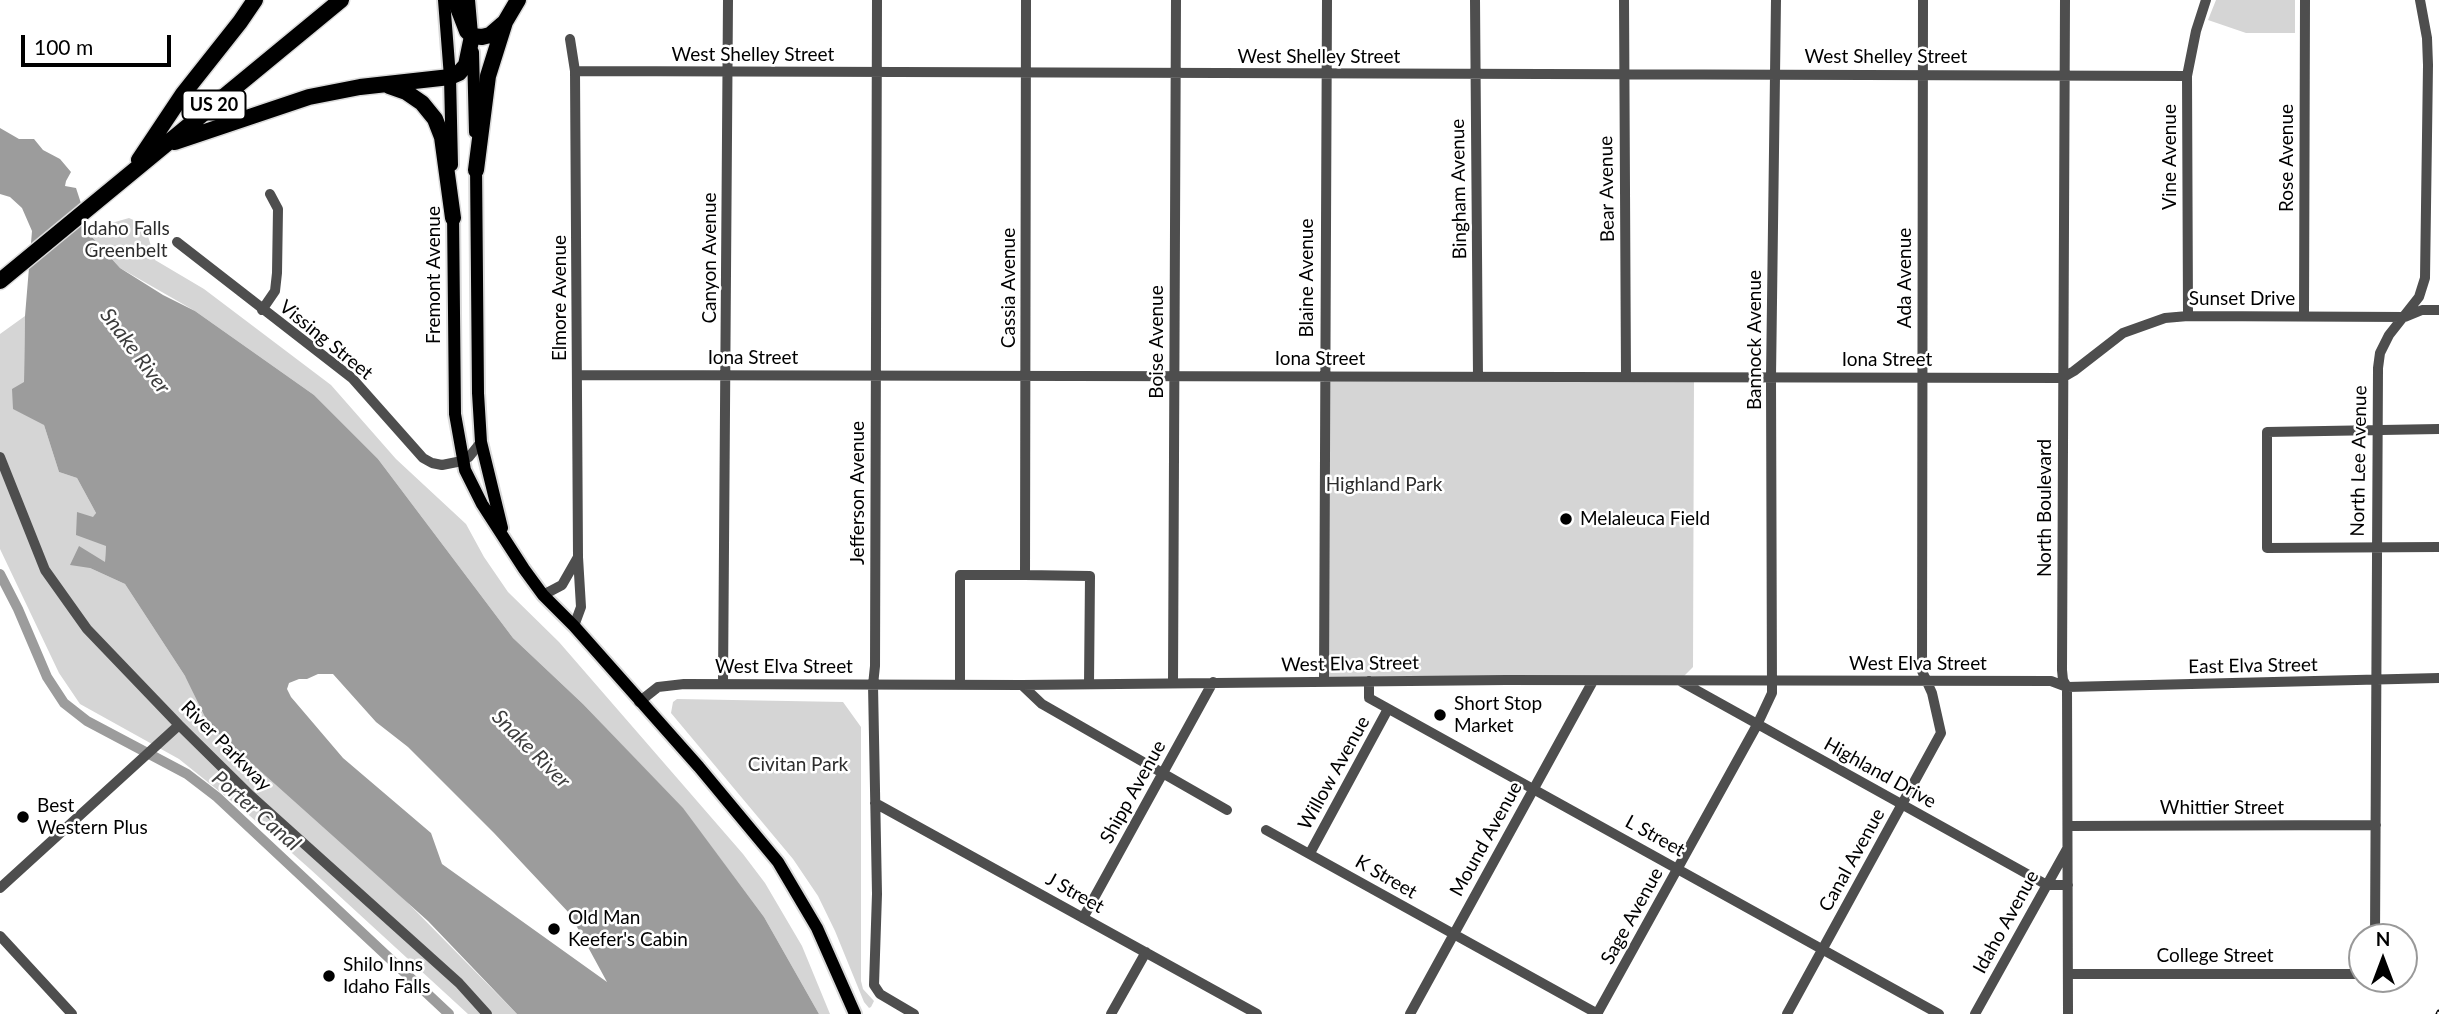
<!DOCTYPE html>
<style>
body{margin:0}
#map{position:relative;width:2439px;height:1014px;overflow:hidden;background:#fff;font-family:Lato,sans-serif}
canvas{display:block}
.north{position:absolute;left:2348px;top:923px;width:70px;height:70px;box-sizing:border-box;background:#fff;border:2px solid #999;border-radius:50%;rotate:0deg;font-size:19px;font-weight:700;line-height:28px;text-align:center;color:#000}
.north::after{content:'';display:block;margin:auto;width:24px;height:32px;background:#000;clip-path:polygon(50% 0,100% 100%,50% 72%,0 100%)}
.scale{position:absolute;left:21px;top:35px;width:150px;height:32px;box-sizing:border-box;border:4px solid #000;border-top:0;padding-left:9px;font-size:21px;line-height:24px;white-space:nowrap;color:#000;-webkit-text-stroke:5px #fff;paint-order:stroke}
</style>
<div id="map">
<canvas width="2439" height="1014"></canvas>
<div class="north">N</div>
<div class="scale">100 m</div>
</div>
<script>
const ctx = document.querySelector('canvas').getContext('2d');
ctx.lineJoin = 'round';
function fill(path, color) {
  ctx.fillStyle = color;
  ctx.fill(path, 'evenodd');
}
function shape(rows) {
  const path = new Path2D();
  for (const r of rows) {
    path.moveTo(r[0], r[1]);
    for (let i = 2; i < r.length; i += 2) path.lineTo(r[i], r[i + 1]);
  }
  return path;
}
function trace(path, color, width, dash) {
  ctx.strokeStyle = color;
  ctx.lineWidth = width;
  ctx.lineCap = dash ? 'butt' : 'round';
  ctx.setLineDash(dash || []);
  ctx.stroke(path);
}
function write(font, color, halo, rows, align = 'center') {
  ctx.font = font + ' Lato,sans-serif';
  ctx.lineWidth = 5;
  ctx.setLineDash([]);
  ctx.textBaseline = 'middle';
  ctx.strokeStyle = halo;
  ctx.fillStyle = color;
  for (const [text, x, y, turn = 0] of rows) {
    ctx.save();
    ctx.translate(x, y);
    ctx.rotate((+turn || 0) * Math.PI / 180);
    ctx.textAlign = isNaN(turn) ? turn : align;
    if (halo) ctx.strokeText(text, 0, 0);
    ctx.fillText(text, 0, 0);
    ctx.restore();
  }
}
const green = shape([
 [2216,0,2295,0,2295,33,2246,33,2208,20],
 [129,218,142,224,146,229,155,260,204,289,331,385,396,459,466,524,484,557,508,592,559,642,743,854,765,883,802,946,830,1014,819,1014,764,917,683,809,583,704,513,638,378,459,314,395,195,311,120,268,92,237,108,224],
 [25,316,24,383,44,425,59,472,77,478,96,513,94,517,106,546,105,563,90,568,125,584,185,676,517,1014,468,1014,310,869,250,816,179,759,80,704,59,673,0,549,0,334],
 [1324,377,1694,377,1693,667,1679,681,1324,681],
 [677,699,843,702,861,727,861,981,863,989,874,1001,871,1007,869,1008,864,1002,835,931,818,896,793,859,671,713,673,702]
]);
const water = shape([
 [0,128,19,139,34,139,43,150,60,159,71,172,66,181,65,186,76,188,92,237,120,268,163,295,195,311,314,395,378,459,513,638,583,704,683,808,764,917,819,1014,517,1014,428,921,209,725,185,676,125,584,90,568,70,565,79,546,105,562,106,546,76,535,77,512,93,517,96,513,77,478,59,472,44,425,13,409,12,389,24,382,25,316,32,231,22,208,10,197,0,194],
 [318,674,333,674,376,722,408,747,494,833,570,914,607,982,442,864,431,833,343,758,291,697,287,689,289,683,299,679,307,679]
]);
const canal = shape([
 [0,574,18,609,47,677,64,703,87,721,187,774,217,797,449,1014]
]);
const minor = shape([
 [877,0,875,666,873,685,877,894,874,985,880,994,914,1014],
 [1475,0,1478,377],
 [1624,0,1626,377],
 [2065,0,2062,670,2063,680,2067,687,2068,1014],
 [570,39,575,71,578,557,581,607,574,626],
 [575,71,2187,76],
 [177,242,352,378,423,458,432,463,442,465,462,461,469,457,481,442],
 [262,310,275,291,277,273,278,209,270,194],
 [2188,316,2187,76,2196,31,2206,0],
 [2304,316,2305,0],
 [578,375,2062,378,2074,371,2123,333,2165,318,2188,316,2405,317,2422,310,2439,310],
 [2439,429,2267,432,2267,548,2439,547],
 [0,457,45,570,87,629,179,725,251,796,459,983,487,1014],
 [1025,575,1090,576,1089,684],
 [543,595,562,585,578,557],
 [1324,681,1327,0],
 [1369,681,1369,698,1939,1014],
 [1680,681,2047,885,2068,885],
 [1173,683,1176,0],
 [723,684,728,0],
 [960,685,960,575,1025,575,1026,0],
 [1022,685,1042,704,1227,810],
 [639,702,658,687,684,684,1022,685,1506,680,2051,681,2067,687,2439,678],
 [875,803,1257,1014],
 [2068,826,2376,825],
 [1266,830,1598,1014],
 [1310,853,1388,709],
 [0,888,179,725],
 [1083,918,1213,682],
 [0,936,72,1014],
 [2375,937,2378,368,2380,353,2389,335,2419,297,2425,278,2428,65,2427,38,2420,0],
 [2069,974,2362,974],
 [1111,1014,1146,952],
 [1410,1014,1593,681],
 [1597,1014,1757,725,1772,693,1771,377,1776,0],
 [1787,1014,1941,733,1932,693,1922,671,1923,0],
 [1975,1014,2067,849]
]);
const major = shape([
 [444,0,450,77,452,165],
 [469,0,472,34],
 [473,52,475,132],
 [476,164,478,393,481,442,502,528],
 [453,211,455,414,465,470,482,504,524,569,543,595,574,626,699,767,778,862,817,928,855,1014]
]);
const highway = shape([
 [455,0,467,31,472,36,482,37,490,35,505,22,518,0],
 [389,86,406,92,422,103,435,119,442,137,453,218],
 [175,142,309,97,360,87,450,77,459,73,466,65,472,36],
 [139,160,183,94,240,22,255,0],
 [476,170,488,76,505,22],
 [0,281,341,0]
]);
const rail = shape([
 [2438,1014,2439,1012]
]);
const markers = [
 [1566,519,7,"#000"],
 [1440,715,7,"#000"],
 [23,817,7,"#000"],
 [554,929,7,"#000"],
 [329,976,7,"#000"]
];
const shields = [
 [214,105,63]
];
const shieldNames = [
 ["US 20",214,105]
];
const streetNames = [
 ["West Shelley Street",753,55],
 ["West Shelley Street",1319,57],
 ["West Shelley Street",1886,57],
 ["Vine Avenue",2170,157,-90],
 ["Rose Avenue",2287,158,-90],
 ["Bingham Avenue",1459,189,-91],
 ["Bear Avenue",1607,189,-91],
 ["Canyon Avenue",710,258,-90],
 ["Fremont Avenue",434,275,-90],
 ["Blaine Avenue",1307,278,-90],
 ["Ada Avenue",1905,278,-90],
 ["Cassia Avenue",1009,288,-90],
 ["Elmore Avenue",560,298,-90],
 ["Sunset Drive",2242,299],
 ["Vissing Street",326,340,39],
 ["Bannock Avenue",1755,340,-90],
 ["Boise Avenue",1157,342,-90],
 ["Iona Street",753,358],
 ["Iona Street",1320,359],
 ["Iona Street",1887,360],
 ["North Lee Avenue",2359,461,-89],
 ["Jefferson Avenue",858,493,-90],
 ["North Boulevard",2045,508,-90],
 ["West Elva Street",1350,664,-1],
 ["West Elva Street",1918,664],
 ["East Elva Street",2253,666,-1],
 ["West Elva Street",784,667],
 ["River Parkway",226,746,45],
 ["Willow Avenue",1334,773,-61],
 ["Highland Drive",1880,773,29],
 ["Shipp Avenue",1133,792,-61],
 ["Whittier Street",2222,808],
 ["L Street",1655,836,29],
 ["Mound Avenue",1486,839,-61],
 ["Canal Avenue",1852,860,-61],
 ["K Street",1386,877,30],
 ["J Street",1075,893,29],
 ["Sage Avenue",1632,916,-61],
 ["Idaho Avenue",2006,922,-61],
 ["College Street",2215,956]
];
const parkNames = [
 ["Idaho Falls",126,229],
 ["Greenbelt",126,251],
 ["Highland Park",1384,485],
 ["Civitan Park",798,765]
];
const poiNames = [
 ["Melaleuca Field",1580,519],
 ["Short Stop",1454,704],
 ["Market",1454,726],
 ["Best",37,806],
 ["Western Plus",37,828],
 ["Old Man",568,918],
 ["Keefer's Cabin",568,940],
 ["Shilo Inns",343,965],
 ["Idaho Falls",343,987]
];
const waterNames = [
 ["Snake River",135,351,53],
 ["Snake River",531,749,45],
 ["Porter Canal",256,811,41]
];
fill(green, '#d5d5d5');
fill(water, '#9c9c9c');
trace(canal, '#9c9c9c', 10);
trace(major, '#dbdbdb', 16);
trace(highway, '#dbdbdb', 19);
trace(minor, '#4e4e4e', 10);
trace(major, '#000', 12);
trace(highway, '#000', 16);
trace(rail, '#000', 5);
trace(rail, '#fff', 2.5, [8]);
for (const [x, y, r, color] of markers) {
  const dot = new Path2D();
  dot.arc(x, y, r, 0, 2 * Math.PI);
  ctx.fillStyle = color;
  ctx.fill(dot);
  trace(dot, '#fff', 2.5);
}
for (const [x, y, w] of shields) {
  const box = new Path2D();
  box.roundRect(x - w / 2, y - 14.5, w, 29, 5);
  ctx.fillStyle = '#fff';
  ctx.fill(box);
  trace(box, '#000', 2);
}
write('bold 18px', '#000', null, shieldNames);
write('19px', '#000', '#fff', streetNames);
write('19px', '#2c2c2c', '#fff', parkNames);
write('19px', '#000', '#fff', poiNames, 'left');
write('italic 21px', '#3d3d3d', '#fff', waterNames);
</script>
